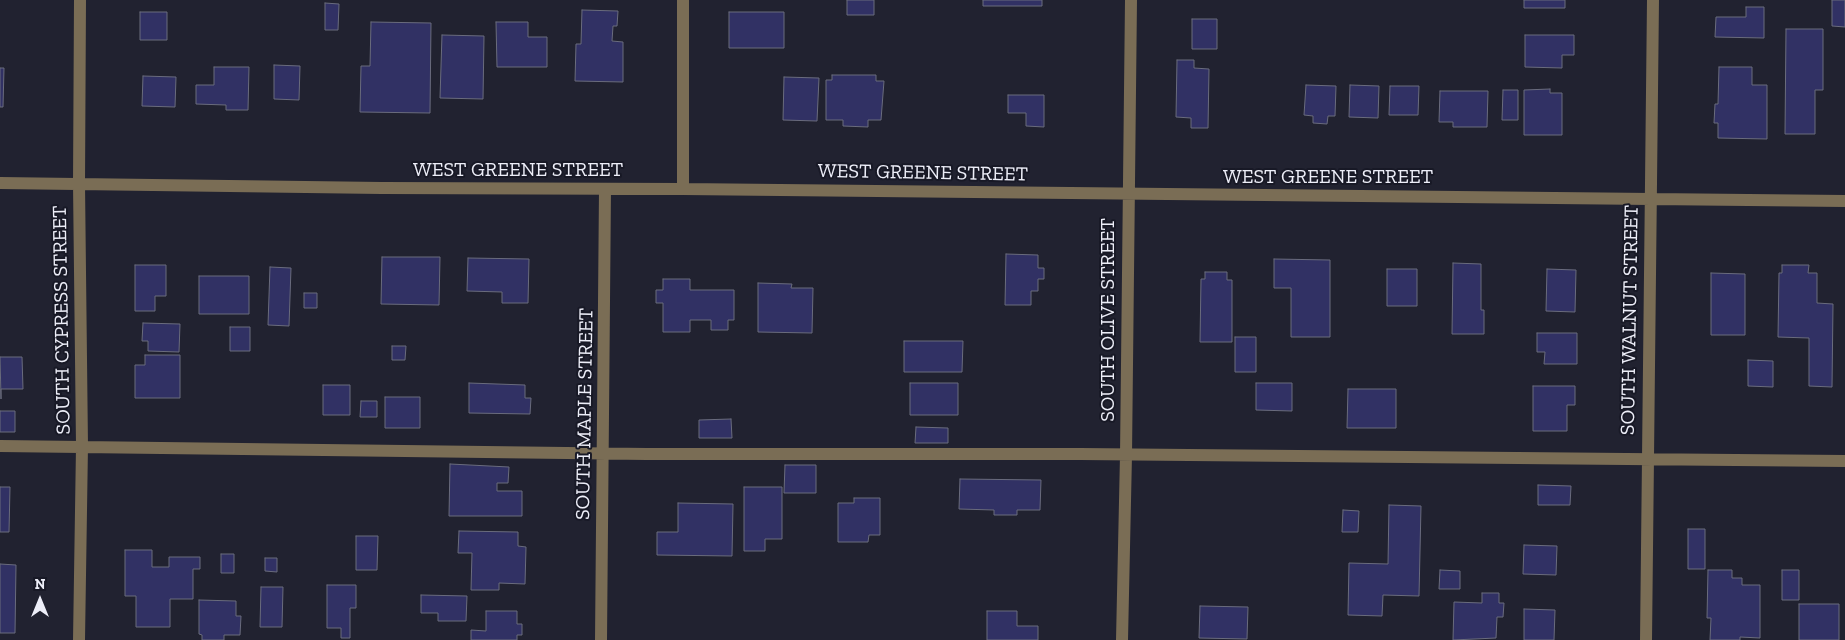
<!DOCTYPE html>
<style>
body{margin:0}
#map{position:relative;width:1845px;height:640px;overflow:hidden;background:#212230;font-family:"Zilla Slab",serif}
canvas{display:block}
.north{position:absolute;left:15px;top:575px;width:50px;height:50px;-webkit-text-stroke:4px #181926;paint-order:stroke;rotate:0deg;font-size:14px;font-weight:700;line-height:20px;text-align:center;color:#edeef8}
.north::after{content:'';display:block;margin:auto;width:18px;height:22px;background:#edeef8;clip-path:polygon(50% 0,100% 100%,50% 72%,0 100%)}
</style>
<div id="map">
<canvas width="1845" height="640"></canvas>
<div class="north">N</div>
</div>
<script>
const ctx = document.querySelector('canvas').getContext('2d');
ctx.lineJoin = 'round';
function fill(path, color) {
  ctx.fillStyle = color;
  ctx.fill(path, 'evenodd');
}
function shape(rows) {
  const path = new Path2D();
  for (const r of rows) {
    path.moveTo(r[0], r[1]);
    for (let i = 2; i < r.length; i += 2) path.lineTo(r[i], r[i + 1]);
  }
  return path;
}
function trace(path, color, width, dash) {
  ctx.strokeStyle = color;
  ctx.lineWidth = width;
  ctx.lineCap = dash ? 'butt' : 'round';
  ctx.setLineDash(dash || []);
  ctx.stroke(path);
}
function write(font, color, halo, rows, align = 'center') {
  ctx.font = font + ' "Zilla Slab",serif';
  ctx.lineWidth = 4;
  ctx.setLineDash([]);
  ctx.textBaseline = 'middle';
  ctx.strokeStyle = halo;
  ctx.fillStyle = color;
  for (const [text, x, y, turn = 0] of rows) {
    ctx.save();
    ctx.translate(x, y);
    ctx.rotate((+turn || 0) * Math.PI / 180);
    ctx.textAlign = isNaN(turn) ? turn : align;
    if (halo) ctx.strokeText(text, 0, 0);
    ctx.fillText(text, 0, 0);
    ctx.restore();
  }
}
const building = shape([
 [847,0,874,0,874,15,847,15,847,0],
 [983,0,1042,0,1042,6,983,6,983,0],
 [1524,0,1565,0,1565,8,1524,8,1524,0],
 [1832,0,1845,0,1845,27,1832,26,1832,0],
 [325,3,339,4,338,30,325,30,325,3],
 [1746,7,1764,7,1764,38,1715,37,1716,17,1746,17,1746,7],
 [582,10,618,11,617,26,613,26,612,41,623,42,623,82,575,81,576,44,581,44,582,10],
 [140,12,167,12,167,40,140,40,140,12],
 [729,12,784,12,784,48,729,48,729,12],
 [1192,19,1217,19,1217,49,1192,49,1192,19],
 [371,22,431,23,430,113,360,112,361,66,370,66,371,22],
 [496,22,528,22,528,37,547,37,547,67,497,67,496,22],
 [1786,29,1823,29,1823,90,1815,90,1815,134,1785,134,1786,29],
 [442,35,484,36,483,99,440,98,442,35],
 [1525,35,1574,35,1574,55,1562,55,1562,68,1525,67,1525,35],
 [1177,60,1194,60,1194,68,1209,69,1208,128,1191,128,1191,118,1176,117,1177,60],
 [274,65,300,66,299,100,274,99,274,65],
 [214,67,249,67,248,110,226,110,226,105,196,104,196,85,214,85,214,67],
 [1719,67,1752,67,1752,85,1767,85,1767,139,1718,138,1718,123,1714,123,1715,104,1718,104,1719,67],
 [0,68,4,68,3,107,0,107,0,68],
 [832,75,876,75,876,81,884,81,881,120,868,120,868,127,843,126,843,120,826,120,826,80,832,80,832,75],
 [143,76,176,77,175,107,142,106,143,76],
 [784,77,819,78,817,121,783,120,784,77],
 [1306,85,1336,86,1335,116,1328,116,1327,124,1313,123,1313,116,1304,115,1306,85],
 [1350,85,1379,86,1378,118,1349,117,1350,85],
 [1390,86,1419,86,1418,115,1389,115,1390,86],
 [1550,89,1550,93,1562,93,1562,135,1524,135,1524,90,1550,89],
 [1503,90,1518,90,1518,120,1502,120,1503,90],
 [1440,91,1488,91,1487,127,1453,127,1453,122,1439,122,1440,91],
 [1008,95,1044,95,1044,127,1026,126,1026,113,1008,113,1008,95],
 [1006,254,1038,255,1038,268,1044,268,1044,279,1038,279,1038,291,1031,291,1031,305,1005,305,1006,254],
 [382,257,440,257,439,305,381,304,382,257],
 [468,258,529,259,528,303,502,303,502,292,467,291,468,258],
 [1274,259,1330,260,1330,337,1291,337,1291,288,1274,288,1274,259],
 [1453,263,1481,264,1481,310,1484,310,1484,334,1452,334,1453,263],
 [135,265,166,265,166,296,155,296,155,311,135,311,135,265],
 [1782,265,1809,265,1808,273,1817,273,1817,303,1833,304,1832,387,1809,386,1809,338,1778,337,1779,273,1782,273,1782,265],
 [270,267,291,268,289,326,268,325,270,267],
 [1387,269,1417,269,1417,306,1387,306,1387,269],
 [1547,269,1576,270,1575,312,1546,311,1547,269],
 [1205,272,1227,272,1227,280,1232,280,1232,342,1200,342,1201,279,1205,279,1205,272],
 [1711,273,1745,274,1745,335,1711,335,1711,273],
 [199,276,249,276,249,314,199,314,199,276],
 [663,279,690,279,690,290,734,290,734,320,728,320,728,330,711,330,711,320,690,320,690,332,663,332,663,303,656,303,656,290,663,290,663,279],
 [758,283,792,284,791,288,813,288,812,333,758,332,758,283],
 [304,293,317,293,317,308,304,308,304,293],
 [143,323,180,324,179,352,148,351,148,341,142,341,143,323],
 [230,327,250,327,250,351,230,351,230,327],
 [1537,333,1577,333,1577,364,1544,364,1545,352,1537,352,1537,333],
 [1235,337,1256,337,1256,372,1235,372,1235,337],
 [904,341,963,341,962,372,904,372,904,341],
 [392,346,406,346,405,360,392,360,392,346],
 [145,355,180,355,180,398,135,398,135,365,145,365,145,355],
 [0,357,22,357,23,389,1,389,1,399,0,357],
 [1748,360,1773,361,1773,387,1748,386,1748,360],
 [469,383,525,385,525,398,531,398,530,414,469,413,469,383],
 [910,383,958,383,958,415,910,415,910,383],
 [1256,383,1292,383,1292,411,1256,410,1256,383],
 [323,385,350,385,350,415,323,415,323,385],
 [1533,386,1575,386,1575,405,1567,405,1567,431,1533,431,1533,386],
 [1348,389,1396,389,1396,428,1347,428,1348,389],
 [385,397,420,397,420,428,385,428,385,397],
 [361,401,377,401,377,417,360,417,361,401],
 [0,411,15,411,15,432,0,432,0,411],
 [731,419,732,438,699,438,699,420,731,419],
 [916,427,948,428,948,443,915,443,916,427],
 [450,464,509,467,508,483,497,483,497,491,522,491,522,516,449,516,450,464],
 [785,465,816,465,816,493,784,493,785,465],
 [960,479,1041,480,1040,510,1017,510,1017,515,994,515,994,510,959,509,960,479],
 [1538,485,1571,486,1570,505,1538,505,1538,485],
 [0,487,10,487,9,532,0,532,0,487],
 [744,487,782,487,782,539,765,539,765,551,744,551,744,487],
 [854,498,880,498,880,535,869,535,868,542,838,542,838,503,854,503,854,498],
 [678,503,733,504,732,556,657,555,657,532,678,532,678,503],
 [1389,505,1421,506,1419,596,1383,595,1382,616,1348,615,1349,563,1388,564,1389,505],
 [1343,510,1359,511,1358,532,1342,532,1343,510],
 [1688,529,1705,529,1705,569,1688,569,1688,529],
 [459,531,518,532,518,546,526,547,525,584,499,583,499,590,471,590,472,553,458,553,459,531],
 [356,536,378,536,377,570,356,570,356,536],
 [1524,545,1557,546,1556,575,1523,574,1524,545],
 [125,550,152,550,152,567,169,567,169,557,200,557,200,569,193,569,193,599,170,599,170,627,136,627,136,596,125,596,125,550],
 [221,554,234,554,234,573,221,573,221,554],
 [265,558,277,558,277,572,265,571,265,558],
 [0,564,16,565,15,633,0,633,0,564],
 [1440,570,1460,571,1460,589,1439,589,1440,570],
 [1708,570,1732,570,1732,578,1742,578,1742,585,1760,585,1760,638,1740,637,1740,640,1710,640,1711,618,1707,618,1708,570],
 [1782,570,1799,570,1799,600,1782,600,1782,570],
 [327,585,356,585,356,608,350,608,350,638,341,638,341,628,327,628,327,585],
 [261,587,283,587,282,627,260,627,261,587],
 [1482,593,1499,593,1499,603,1504,603,1503,617,1497,617,1496,638,1453,640,1454,602,1482,603,1482,593],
 [421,595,467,596,466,621,438,621,438,613,421,613,421,595],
 [199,600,236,601,236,616,241,616,240,635,224,635,224,640,202,640,202,635,199,634,199,600],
 [1799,604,1839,604,1839,640,1799,640,1799,604],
 [1200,606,1248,607,1247,639,1199,638,1200,606],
 [1524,609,1555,610,1554,640,1524,640,1524,609],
 [486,611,517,611,517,624,522,624,522,635,517,635,517,640,471,640,471,630,486,631,486,611],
 [987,611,1017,611,1017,626,1038,626,1038,640,987,640,987,611]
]);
const minor = shape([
 [0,183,382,188,683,189,1845,201],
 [683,189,683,0],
 [0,446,647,454,1080,454,1845,461],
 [79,640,82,446,79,184,80,0],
 [601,640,605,189],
 [1122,640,1126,455,1131,0],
 [1646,640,1653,0]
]);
const streetNames = [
 ["WEST GREENE STREET",518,170],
 ["WEST GREENE STREET",923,173,1],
 ["WEST GREENE STREET",1328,177],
 ["SOUTH CYPRESS STREET",62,320,-91],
 ["SOUTH OLIVE STREET",1108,320,-90],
 ["SOUTH WALNUT STREET",1630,320,-89],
 ["SOUTH MAPLE STREET",585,414,-89]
];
fill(building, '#313164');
trace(building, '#6a6c7d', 1);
trace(minor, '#7a6d55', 12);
write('20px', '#edeef8', '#181926', streetNames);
</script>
